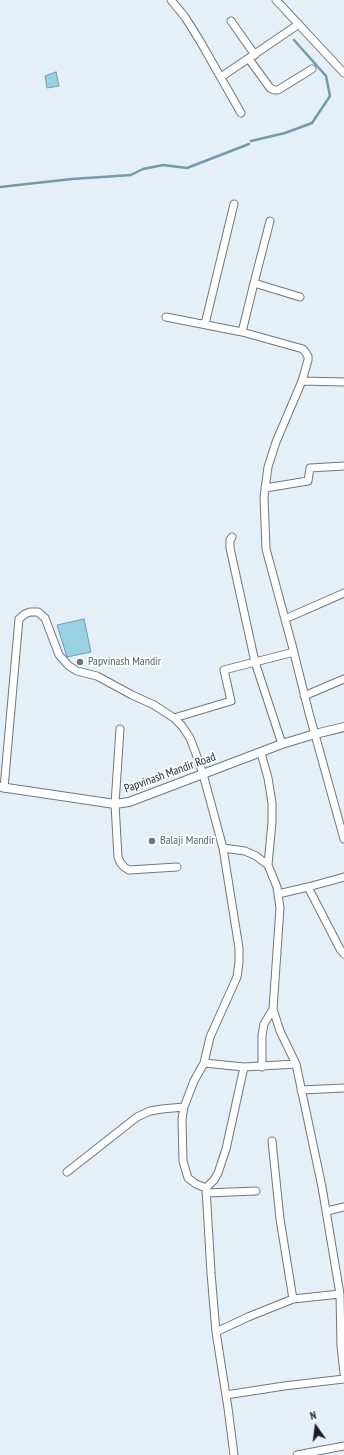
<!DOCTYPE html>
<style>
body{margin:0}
#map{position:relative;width:344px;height:1455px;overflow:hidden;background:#e5eff7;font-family:"PT Sans Narrow",sans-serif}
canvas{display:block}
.north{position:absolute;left:296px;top:1407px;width:40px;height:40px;-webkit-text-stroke:3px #fff;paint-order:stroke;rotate:346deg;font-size:11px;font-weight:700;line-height:16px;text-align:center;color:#1b1e21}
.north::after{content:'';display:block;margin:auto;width:14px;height:18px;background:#1b1e21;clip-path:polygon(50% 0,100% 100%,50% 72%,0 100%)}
</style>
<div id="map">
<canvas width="344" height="1455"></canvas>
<div class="north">N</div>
</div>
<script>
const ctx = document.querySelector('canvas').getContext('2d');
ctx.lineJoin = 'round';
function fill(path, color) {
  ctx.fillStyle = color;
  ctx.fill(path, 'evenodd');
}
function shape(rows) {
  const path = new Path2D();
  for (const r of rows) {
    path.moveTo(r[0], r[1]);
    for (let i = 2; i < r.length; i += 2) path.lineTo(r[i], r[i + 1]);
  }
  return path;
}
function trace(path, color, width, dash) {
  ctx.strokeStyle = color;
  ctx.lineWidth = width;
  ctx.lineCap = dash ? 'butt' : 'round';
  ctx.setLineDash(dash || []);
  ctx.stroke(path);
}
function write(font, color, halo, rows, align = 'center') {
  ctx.font = font + ' "PT Sans Narrow",sans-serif';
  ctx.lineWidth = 3.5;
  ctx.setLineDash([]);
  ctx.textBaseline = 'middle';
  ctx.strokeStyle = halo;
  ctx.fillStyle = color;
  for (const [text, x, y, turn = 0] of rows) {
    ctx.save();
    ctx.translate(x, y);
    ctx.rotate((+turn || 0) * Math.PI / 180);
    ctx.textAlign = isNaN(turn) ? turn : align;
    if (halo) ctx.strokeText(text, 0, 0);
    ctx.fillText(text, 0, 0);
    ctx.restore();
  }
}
const water = shape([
 [56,72,59,86,47,88,45,76,56,72],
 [84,619,91,652,67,657,57,625,84,619]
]);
const stream = shape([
 [251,141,285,133,312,123,330,96,326,76,294,40],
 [0,187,72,179,131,175,143,169,163,165,187,168,249,144]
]);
const minor = shape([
 [171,0,185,17,200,41,241,113],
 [276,0,344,73],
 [231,21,255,55],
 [249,59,270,88,274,90,278,90,312,69],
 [221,77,299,24],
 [254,283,270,221],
 [300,297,254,283,242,332,303,349,308,356,308,360,302,381],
 [166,317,242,332],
 [205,324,234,204],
 [344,382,302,381,276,442,268,467,264,497,266,549,292,645,309,713,344,839],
 [265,488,308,481,310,468,344,466],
 [232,537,230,540,230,548,255,662,282,744],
 [285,619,344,593],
 [304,696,344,679],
 [174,718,231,701,224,670,294,652],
 [120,729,115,804,118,857,120,862,124,867,129,870,177,867],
 [261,753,268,778,272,803,272,822,268,865],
 [4,788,19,619,25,614,30,612,38,612,45,618,59,655,69,666,77,671,97,676,132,695,154,705,174,718,182,726,190,738,196,754,203,774,223,848,245,851,256,856,268,865,277,887,280,908,273,1009,280,1031,296,1064,322,1187,340,1294,341,1346,344,1373],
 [223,848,239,948,239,962,237,977,210,1037,204,1063,194,1081,184,1107,182,1119,183,1161,188,1178,196,1184,206,1188,211,1273,216,1332,228,1408,234,1455],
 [308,887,340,949,344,954],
 [278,894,308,887,344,877],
 [204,1063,244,1067],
 [262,1067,262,1035,264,1024,273,1009],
 [301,1090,344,1088],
 [272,1141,280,1219,293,1299],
 [67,1172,137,1117,150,1111,162,1109,184,1107],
 [206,1188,214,1180,218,1173,226,1149,244,1067,296,1064],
 [206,1193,256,1191],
 [327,1211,344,1207],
 [216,1332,248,1317,293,1299,340,1294],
 [226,1395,284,1386,344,1379],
 [297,1455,344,1446]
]);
const tertiary = shape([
 [0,787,115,804,129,802,282,744,315,734,344,727]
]);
const markers = [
 [80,662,4,"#6b7280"],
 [152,841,4,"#6b7280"]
];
const worshipNames = [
 ["Papvinash Mandir",88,662],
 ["Balaji Mandir",160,841]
];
const streetNames = [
 ["Papvinash Mandir Road",170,773,-20]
];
fill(water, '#98d2e2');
trace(water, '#729ca8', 1);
trace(stream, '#729ca8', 2.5);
trace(minor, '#6f777e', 9);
trace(tertiary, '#6f777e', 10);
trace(minor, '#fff', 7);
trace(tertiary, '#fff', 8);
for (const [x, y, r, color] of markers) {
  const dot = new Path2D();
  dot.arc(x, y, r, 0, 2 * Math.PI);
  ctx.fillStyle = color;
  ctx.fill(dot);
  trace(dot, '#fff', 1.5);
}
write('12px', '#5b616d', '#fff', worshipNames, 'left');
write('12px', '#1b1e21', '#fff', streetNames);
</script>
